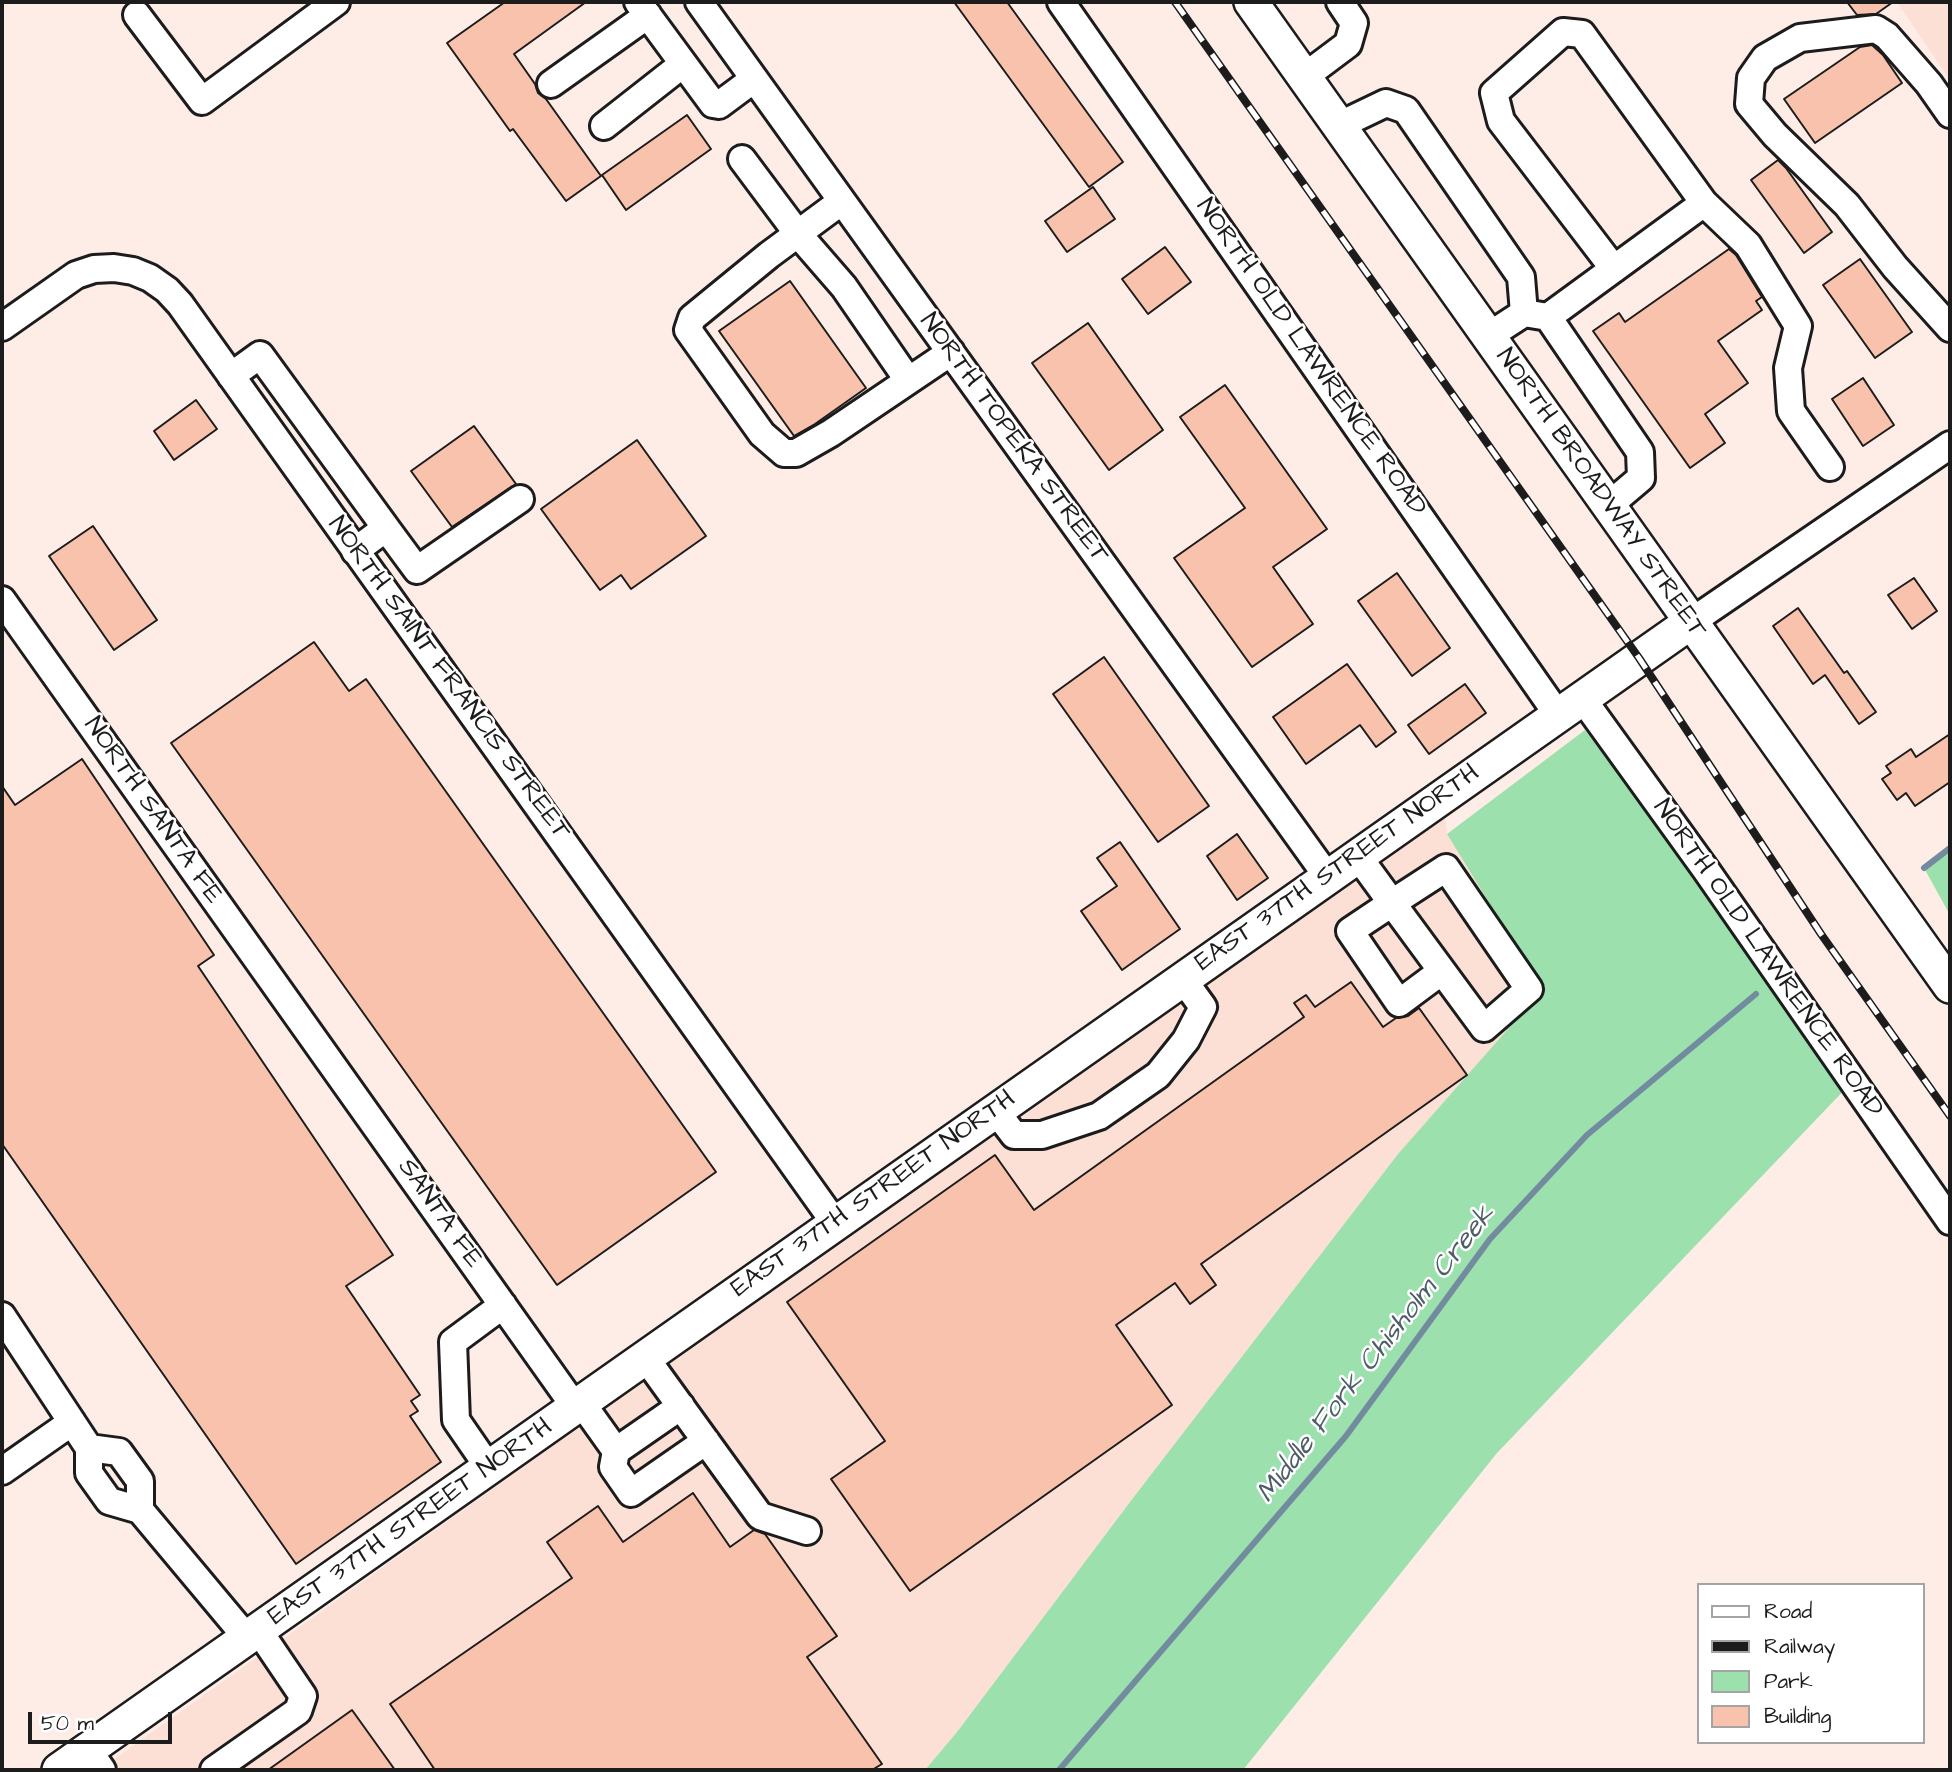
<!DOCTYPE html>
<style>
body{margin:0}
#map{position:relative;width:1952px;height:1772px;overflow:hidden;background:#fdede6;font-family:"Architects Daughter",sans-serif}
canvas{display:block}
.frame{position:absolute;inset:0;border:4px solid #1c1c1c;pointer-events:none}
.legend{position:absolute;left:1697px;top:1583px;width:228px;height:161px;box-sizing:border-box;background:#fff;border:2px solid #a4a4a4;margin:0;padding:9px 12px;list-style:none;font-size:21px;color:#1c1c1c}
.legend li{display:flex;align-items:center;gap:14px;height:35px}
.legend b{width:35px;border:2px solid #a4a4a4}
.scale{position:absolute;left:28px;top:1712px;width:144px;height:32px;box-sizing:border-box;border:4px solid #1c1c1c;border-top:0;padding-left:9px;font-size:21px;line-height:24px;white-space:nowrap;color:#1c1c1c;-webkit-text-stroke:5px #fff;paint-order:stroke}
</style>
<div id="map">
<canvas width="1952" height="1772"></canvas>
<div class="frame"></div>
<ul class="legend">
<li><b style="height:9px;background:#fff"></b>Road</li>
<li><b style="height:9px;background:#1c1c1c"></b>Railway</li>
<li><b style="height:19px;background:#9ce1ad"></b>Park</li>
<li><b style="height:19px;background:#f9c2ac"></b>Building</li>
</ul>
<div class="scale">50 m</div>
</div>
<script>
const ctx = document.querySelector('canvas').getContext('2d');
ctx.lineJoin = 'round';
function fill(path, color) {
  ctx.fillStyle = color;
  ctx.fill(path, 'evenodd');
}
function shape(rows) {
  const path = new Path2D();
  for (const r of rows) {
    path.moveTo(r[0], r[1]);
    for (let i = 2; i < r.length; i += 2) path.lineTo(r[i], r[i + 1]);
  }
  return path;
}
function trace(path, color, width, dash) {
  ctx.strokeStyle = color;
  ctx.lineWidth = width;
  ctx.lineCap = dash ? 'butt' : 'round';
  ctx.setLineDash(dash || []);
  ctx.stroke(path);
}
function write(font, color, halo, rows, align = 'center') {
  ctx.font = font + ' "Architects Daughter",sans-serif';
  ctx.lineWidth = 5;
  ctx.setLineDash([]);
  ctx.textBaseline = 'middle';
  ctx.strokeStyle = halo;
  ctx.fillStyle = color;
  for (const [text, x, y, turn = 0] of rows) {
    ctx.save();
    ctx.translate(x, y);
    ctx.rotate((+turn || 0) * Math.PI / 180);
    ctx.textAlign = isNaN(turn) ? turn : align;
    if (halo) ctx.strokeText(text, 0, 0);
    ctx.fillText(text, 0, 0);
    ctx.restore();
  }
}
const built = shape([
 [1897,2,1950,2,1950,80],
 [1444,810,1447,834,1499,919,1529,1005,1398,1154,1133,1498,957,1732,925,1770,99,1770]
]);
const green = shape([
 [1585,730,1852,1082,1497,1453,1243,1770,925,1770,957,1732,1133,1498,1398,1154,1529,1005,1499,919,1447,834],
 [1950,844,1950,915,1924,868]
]);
const stream = shape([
 [1924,868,1950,848],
 [1059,1770,1346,1436,1490,1239,1587,1135,1756,994]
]);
const building = shape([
 [505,2,586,2,514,54,535,84,538,93,546,99,601,176,566,201,513,129,510,131,447,43,505,2],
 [954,2,1007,2,1123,162,1089,187,954,2],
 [1847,2,1893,2,1876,14,1857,15,1847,2],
 [1872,45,1883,55,1902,83,1815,143,1784,99,1860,47,1872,45],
 [687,115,711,149,626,210,602,175,687,115],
 [1778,160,1786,168,1832,232,1804,253,1751,180,1778,160],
 [1093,187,1115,219,1067,252,1045,221,1093,187],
 [1165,247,1191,282,1148,314,1122,279,1165,247],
 [1729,249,1736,255,1762,297,1756,301,1762,310,1718,341,1748,383,1705,414,1725,443,1690,468,1593,331,1619,313,1625,322,1729,249],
 [1860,259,1912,332,1875,358,1823,285,1860,259],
 [790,281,866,388,815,424,794,436,719,331,790,281],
 [1088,323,1163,430,1109,470,1032,363,1088,323],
 [1863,378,1894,425,1863,446,1832,399,1863,378],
 [1225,385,1327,529,1273,567,1313,624,1252,667,1174,558,1245,508,1180,417,1225,385],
 [196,400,217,429,174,460,154,431,196,400],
 [474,426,516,484,452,527,411,471,474,426],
 [637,440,706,536,631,589,621,575,600,590,541,509,637,440],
 [93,526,157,620,114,650,49,556,93,526],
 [1397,573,1450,648,1412,676,1358,601,1397,573],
 [1914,578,1937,611,1912,629,1888,595,1914,578],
 [1798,608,1844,673,1847,671,1876,712,1859,724,1825,675,1813,684,1773,626,1798,608],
 [314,642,349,691,366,679,716,1172,557,1285,171,743,314,642],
 [1104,657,1209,806,1158,842,1053,694,1104,657],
 [1347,664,1396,732,1376,747,1360,725,1306,764,1273,717,1347,664],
 [1465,684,1486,713,1429,754,1408,725,1465,684],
 [1950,734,1950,782,1915,806,1906,793,1897,800,1882,779,1891,773,1886,766,1911,749,1916,757,1950,734],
 [82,759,214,955,198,966,393,1255,346,1286,420,1395,411,1401,418,1411,410,1416,441,1462,296,1564,2,1144,2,786,15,805,82,759],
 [1237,834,1268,878,1237,900,1207,856,1237,834],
 [1120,842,1180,929,1122,970,1081,911,1117,886,1097,858,1120,842],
 [1351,982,1383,1027,1396,1018,1408,1016,1419,1008,1467,1075,1201,1264,1216,1285,1190,1304,1175,1283,1116,1325,1172,1405,910,1591,831,1479,885,1441,787,1302,995,1155,1034,1210,1304,1017,1294,1003,1306,995,1315,1007,1351,982],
 [693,1493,730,1547,754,1530,765,1534,837,1636,807,1657,882,1764,872,1770,435,1770,390,1704,572,1578,547,1542,598,1506,623,1542,693,1493],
 [352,1710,395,1770,268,1770,352,1710]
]);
const minor = shape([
 [638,2,713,104,719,105,754,79],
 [699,2,1327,876],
 [1061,2,1558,715],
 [137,15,202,101,336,2],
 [1304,77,1348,44,1354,23,1340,2],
 [551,84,648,15],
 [1950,114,1929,84,1887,36,1876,29,1800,38,1765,58,1751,78,1749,104,1775,135,1847,205,1895,267,1950,328],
 [604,126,683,64],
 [1338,126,1386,103,1406,110,1521,277,1524,313],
 [742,159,798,234,844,287,908,380],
 [842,201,769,255,692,318,688,330,762,434,784,453,796,453,831,433,951,352],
 [1614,269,1501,121,1494,93,1563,32,1582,34,1704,203],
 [1548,317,1704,203,1748,245,1798,326,1788,368,1791,411,1830,467],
 [2,327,76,275,94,269,114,268,133,271,150,278,167,290,180,304,835,1223],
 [1487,337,1524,313,1548,317,1640,452,1641,478,1608,506],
 [231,376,260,355,386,528],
 [355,551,386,528,417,570,520,499],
 [2,600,575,1407],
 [1691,622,1950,445],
 [1582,698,1706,870,1950,1221],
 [1357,855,1392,903,1484,1028,1529,989,1446,868,1392,903,1350,931,1399,1003,1442,971],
 [995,1110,1014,1135,1042,1135,1099,1116,1158,1075,1186,1040,1203,1007,1182,978],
 [2,1316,89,1448,119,1452,140,1481,140,1510,247,1638],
 [645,1357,760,1516,807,1531],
 [581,1402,616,1451,613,1467,631,1493,706,1441],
 [89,1448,89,1473,109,1501,140,1510],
 [616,1451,681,1406],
 [489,1468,456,1420,453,1342,503,1305],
 [2,1471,72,1422],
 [88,1750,102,1770],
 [214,1770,298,1711,303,1696,259,1631]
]);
const major = shape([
 [1251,2,1950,986],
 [59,1770,1691,622]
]);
const rail = shape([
 [1175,2,1639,658,1821,934,1950,1116]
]);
const streetNames = [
 ["NORTH OLD LAWRENCE ROAD",1310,358,55],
 ["NORTH TOPEKA STREET",1013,439,54],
 ["NORTH BROADWAY STREET",1600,494,55],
 ["NORTH SAINT FRANCIS STREET",448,679,54],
 ["NORTH SANTA FE",152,811,55],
 ["EAST 37TH STREET NORTH",1338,869,-35],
 ["NORTH OLD LAWRENCE ROAD",1767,959,55],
 ["EAST 37TH STREET NORTH",874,1195,-35],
 ["SANTA FE",439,1214,55],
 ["EAST 37TH STREET NORTH",411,1523,-35]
];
const waterNames = [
 ["Middle Fork Chisholm Creek",1377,1355,-52]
];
fill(built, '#fce0d5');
fill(green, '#9ce1ad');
trace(stream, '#738b9f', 6);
fill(building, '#f9c2ac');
trace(building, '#1c1c1c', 2);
trace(minor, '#1c1c1c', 32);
trace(major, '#1c1c1c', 38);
trace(minor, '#fff', 26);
trace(major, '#fff', 33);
trace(rail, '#1c1c1c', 8);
trace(rail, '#fff', 5, [16]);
write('26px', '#1c1c1c', '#fff', streetNames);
write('italic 28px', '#4f5d69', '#fff', waterNames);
</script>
